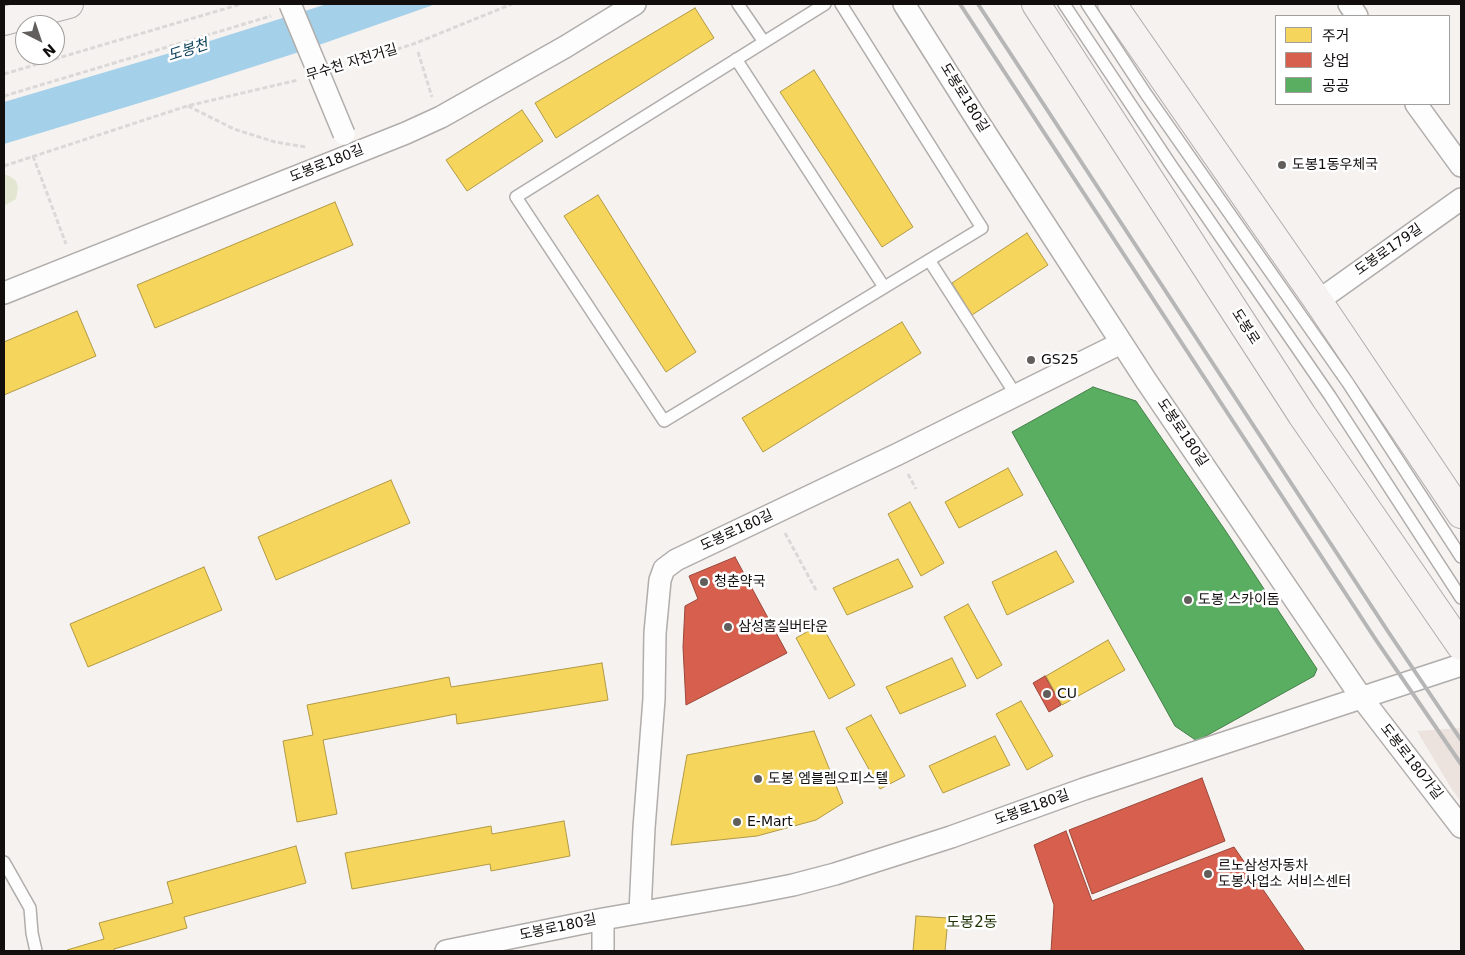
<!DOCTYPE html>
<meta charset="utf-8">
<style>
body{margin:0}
#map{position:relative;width:1465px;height:955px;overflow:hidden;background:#f5f2f0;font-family:"DejaVu Sans","Noto Sans KR",sans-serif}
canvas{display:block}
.frame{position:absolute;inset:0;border:5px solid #110e0d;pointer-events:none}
.legend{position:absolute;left:1275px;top:15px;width:175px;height:90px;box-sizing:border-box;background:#fff;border:1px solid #a09f9e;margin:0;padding:6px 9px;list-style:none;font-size:15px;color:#110e0d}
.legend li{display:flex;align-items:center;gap:10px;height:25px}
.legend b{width:25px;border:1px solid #a09f9e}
.north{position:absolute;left:15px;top:15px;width:50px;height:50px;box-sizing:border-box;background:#fff;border:1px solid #a09f9e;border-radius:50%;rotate:139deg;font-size:14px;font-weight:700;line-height:20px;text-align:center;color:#110e0d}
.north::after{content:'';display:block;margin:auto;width:18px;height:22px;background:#615e5c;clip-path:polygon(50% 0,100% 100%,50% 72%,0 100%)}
</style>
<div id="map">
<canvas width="1465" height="955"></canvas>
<div class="frame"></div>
<ul class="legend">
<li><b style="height:14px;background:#f6d55c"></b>주거</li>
<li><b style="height:14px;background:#d6604d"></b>상업</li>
<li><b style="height:14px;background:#5aae61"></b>공공</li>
</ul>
<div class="north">N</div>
</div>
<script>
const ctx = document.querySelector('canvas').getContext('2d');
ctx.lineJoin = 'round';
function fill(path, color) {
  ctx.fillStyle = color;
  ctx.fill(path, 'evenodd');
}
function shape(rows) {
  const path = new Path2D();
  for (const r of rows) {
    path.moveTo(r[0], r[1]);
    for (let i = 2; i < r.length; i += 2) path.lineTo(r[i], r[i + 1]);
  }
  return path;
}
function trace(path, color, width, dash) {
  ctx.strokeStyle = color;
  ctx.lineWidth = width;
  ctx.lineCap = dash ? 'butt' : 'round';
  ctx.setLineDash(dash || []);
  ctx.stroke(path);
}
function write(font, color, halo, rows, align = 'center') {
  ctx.font = font + ' "DejaVu Sans","Noto Sans KR",sans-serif';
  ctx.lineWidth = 5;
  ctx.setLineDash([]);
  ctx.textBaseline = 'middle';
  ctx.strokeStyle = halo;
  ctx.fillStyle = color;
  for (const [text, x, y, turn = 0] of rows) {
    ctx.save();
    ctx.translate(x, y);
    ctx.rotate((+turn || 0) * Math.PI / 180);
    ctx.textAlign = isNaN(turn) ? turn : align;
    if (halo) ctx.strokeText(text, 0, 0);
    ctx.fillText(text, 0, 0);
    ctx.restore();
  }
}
const built = shape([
 [1461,728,1461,802,1451,788,1417,731]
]);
const green = shape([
 [4,174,11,177,16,181,18,187,16,199,4,206]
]);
const water = shape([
 [327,4,436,4,296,53,159,97,4,144,4,102,197,45]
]);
const homes = shape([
 [695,8,714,38,556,138,535,103,695,8],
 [814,70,913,227,882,247,780,92,814,70],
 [522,110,543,141,467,191,446,160,522,110],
 [598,195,696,352,666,372,564,216,598,195],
 [335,202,353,245,155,328,137,285,335,202],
 [1027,233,1048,265,972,315,952,283,1027,233],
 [77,311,96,356,4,395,4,342,77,311],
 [902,322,921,353,763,452,742,418,902,322],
 [1008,468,1023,495,959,528,945,502,1008,468],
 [391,480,410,523,276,580,258,537,391,480],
 [910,502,944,563,921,576,888,514,910,502],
 [1056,551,1074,582,1007,615,992,582,1056,551],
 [898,559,913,587,847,615,833,588,898,559],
 [204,567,222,610,88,667,70,624,204,567],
 [968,604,1002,665,977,679,944,617,968,604],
 [821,624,855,685,829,699,796,638,821,624],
 [1108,640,1125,670,1062,705,1046,676,1108,640],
 [952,658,966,686,900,714,886,687,952,658],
 [602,663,608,700,457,724,456,714,323,740,337,814,297,822,283,741,313,735,307,705,449,677,451,687,602,663],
 [1021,701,1053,756,1027,770,996,714,1021,701],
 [871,715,905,776,880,789,846,728,871,715],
 [814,731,843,803,816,820,757,836,671,845,687,755,814,731],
 [995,736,1010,765,943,793,929,766,995,736],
 [564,821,570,856,491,871,490,864,352,889,345,853,491,826,492,834,564,821],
 [296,846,306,883,184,917,187,928,114,949,114,951,67,951,67,950,104,939,99,923,173,903,167,882,296,846],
 [916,916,948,918,945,951,913,951,916,916]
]);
const shops = shape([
 [735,557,787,653,686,705,683,647,685,606,698,599,689,576,735,557],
 [1045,676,1061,705,1049,712,1033,683,1045,676],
 [1202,778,1225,841,1092,894,1069,830,1202,778],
 [1066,831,1092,901,1234,847,1305,951,1051,951,1054,905,1034,845,1066,831]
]);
const public = shape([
 [1093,387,1136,401,1225,530,1317,669,1314,676,1197,741,1175,726,1012,432,1093,387]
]);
const path = shape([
 [418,52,432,97],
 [340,68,416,43,512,4],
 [4,74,241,4],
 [4,96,271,16],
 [188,106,234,129,275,142,306,147],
 [33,156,66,244],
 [4,166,187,106,298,80],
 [908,474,916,489],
 [785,533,816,590]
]);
const service = shape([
 [738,4,764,42],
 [825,4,516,197,664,421,982,228,841,4],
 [1064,4,1171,165,1330,396,1461,598],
 [1087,4,1146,94,1348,383,1461,557],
 [736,59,884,287],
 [929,260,1016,395],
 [4,862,30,908,32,933,36,951]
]);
const minor = shape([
 [904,4,979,123,1147,382,1361,697,1461,827],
 [1349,4,1357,16],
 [1416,104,1461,166],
 [4,293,406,133,441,117,565,47,635,4],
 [1318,301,1461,199],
 [640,912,644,828,654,699,655,633,660,580,664,569,676,560,898,454,1121,343],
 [603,919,603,951],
 [446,951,603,919,747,894,793,885,835,874,951,837,1084,789,1461,665]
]);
const secondary = shape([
 [1036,4,1302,415,1461,646],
 [1112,4,1318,301,1461,514],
 [4,21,69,4]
]);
const rail = shape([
 [960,4,1376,640,1461,764],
 [978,4,1389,633,1461,740]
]);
const minorBridge = shape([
 [290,4,344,134]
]);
const markers = [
 [1282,165,5,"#615e5c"],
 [1031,360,5,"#615e5c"],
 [704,582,5,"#615e5c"],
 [1188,600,5,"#615e5c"],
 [728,627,5,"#615e5c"],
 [1047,694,5,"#615e5c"],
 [758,779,5,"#615e5c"],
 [737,822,5,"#615e5c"],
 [1208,874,5,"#615e5c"]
];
const streetNames = [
 ["무수천 자전거길",352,63,-17],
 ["도봉로180길",964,98,58],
 ["도봉로180길",327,164,-22],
 ["도봉로179길",1389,250,-35],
 ["도봉로",1245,327,57],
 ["도봉로180길",1182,433,56],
 ["도봉로180길",737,531,-25],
 ["도봉로180가길",1411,762,52],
 ["도봉로180길",1032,808,-20],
 ["도봉로180길",558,928,-12]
];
const poiNames = [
 ["도봉1동우체국",1292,165],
 ["GS25",1041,360],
 ["청춘약국",714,582],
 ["도봉 스카이돔",1198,600],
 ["삼성홈실버타운",738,627],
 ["CU",1057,694],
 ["도봉 엠블렘오피스텔",768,779],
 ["E-Mart",747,822],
 ["르노삼성자동차",1218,866],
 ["도봉사업소 서비스센터",1218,882]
];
const waterNames = [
 ["도봉천",188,51,-18]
];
const neighbourhoodNames = [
 ["도봉2동",972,923]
];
fill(built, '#ede3de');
fill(green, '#e3e6d0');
fill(water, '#a4d0e9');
fill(homes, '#f6d55c');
trace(homes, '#b19944', 1);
fill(shops, '#d6604d');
trace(shops, '#9b473a', 1);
fill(public, '#5aae61');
trace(public, '#447e48', 1);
trace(service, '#b0adab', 14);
trace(minor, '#b0adab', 24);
trace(secondary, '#b0adab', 30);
trace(path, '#dbd9d8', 3, [5, 2.5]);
trace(service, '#fefdfd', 11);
trace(minor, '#fefdfd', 21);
trace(secondary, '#f6f2f2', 28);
trace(rail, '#b7b6b6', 4);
trace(minorBridge, '#b0adab', 24, []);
trace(minorBridge, '#fefdfd', 21);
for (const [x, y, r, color] of markers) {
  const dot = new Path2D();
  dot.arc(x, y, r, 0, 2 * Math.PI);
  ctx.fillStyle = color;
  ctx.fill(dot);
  trace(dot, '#fff', 2);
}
write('14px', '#110e0d', '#fff', streetNames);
write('14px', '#110e0d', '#fff', poiNames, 'left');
write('italic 15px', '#0e435c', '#fff', waterNames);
write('15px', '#1b3000', '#fff', neighbourhoodNames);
</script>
